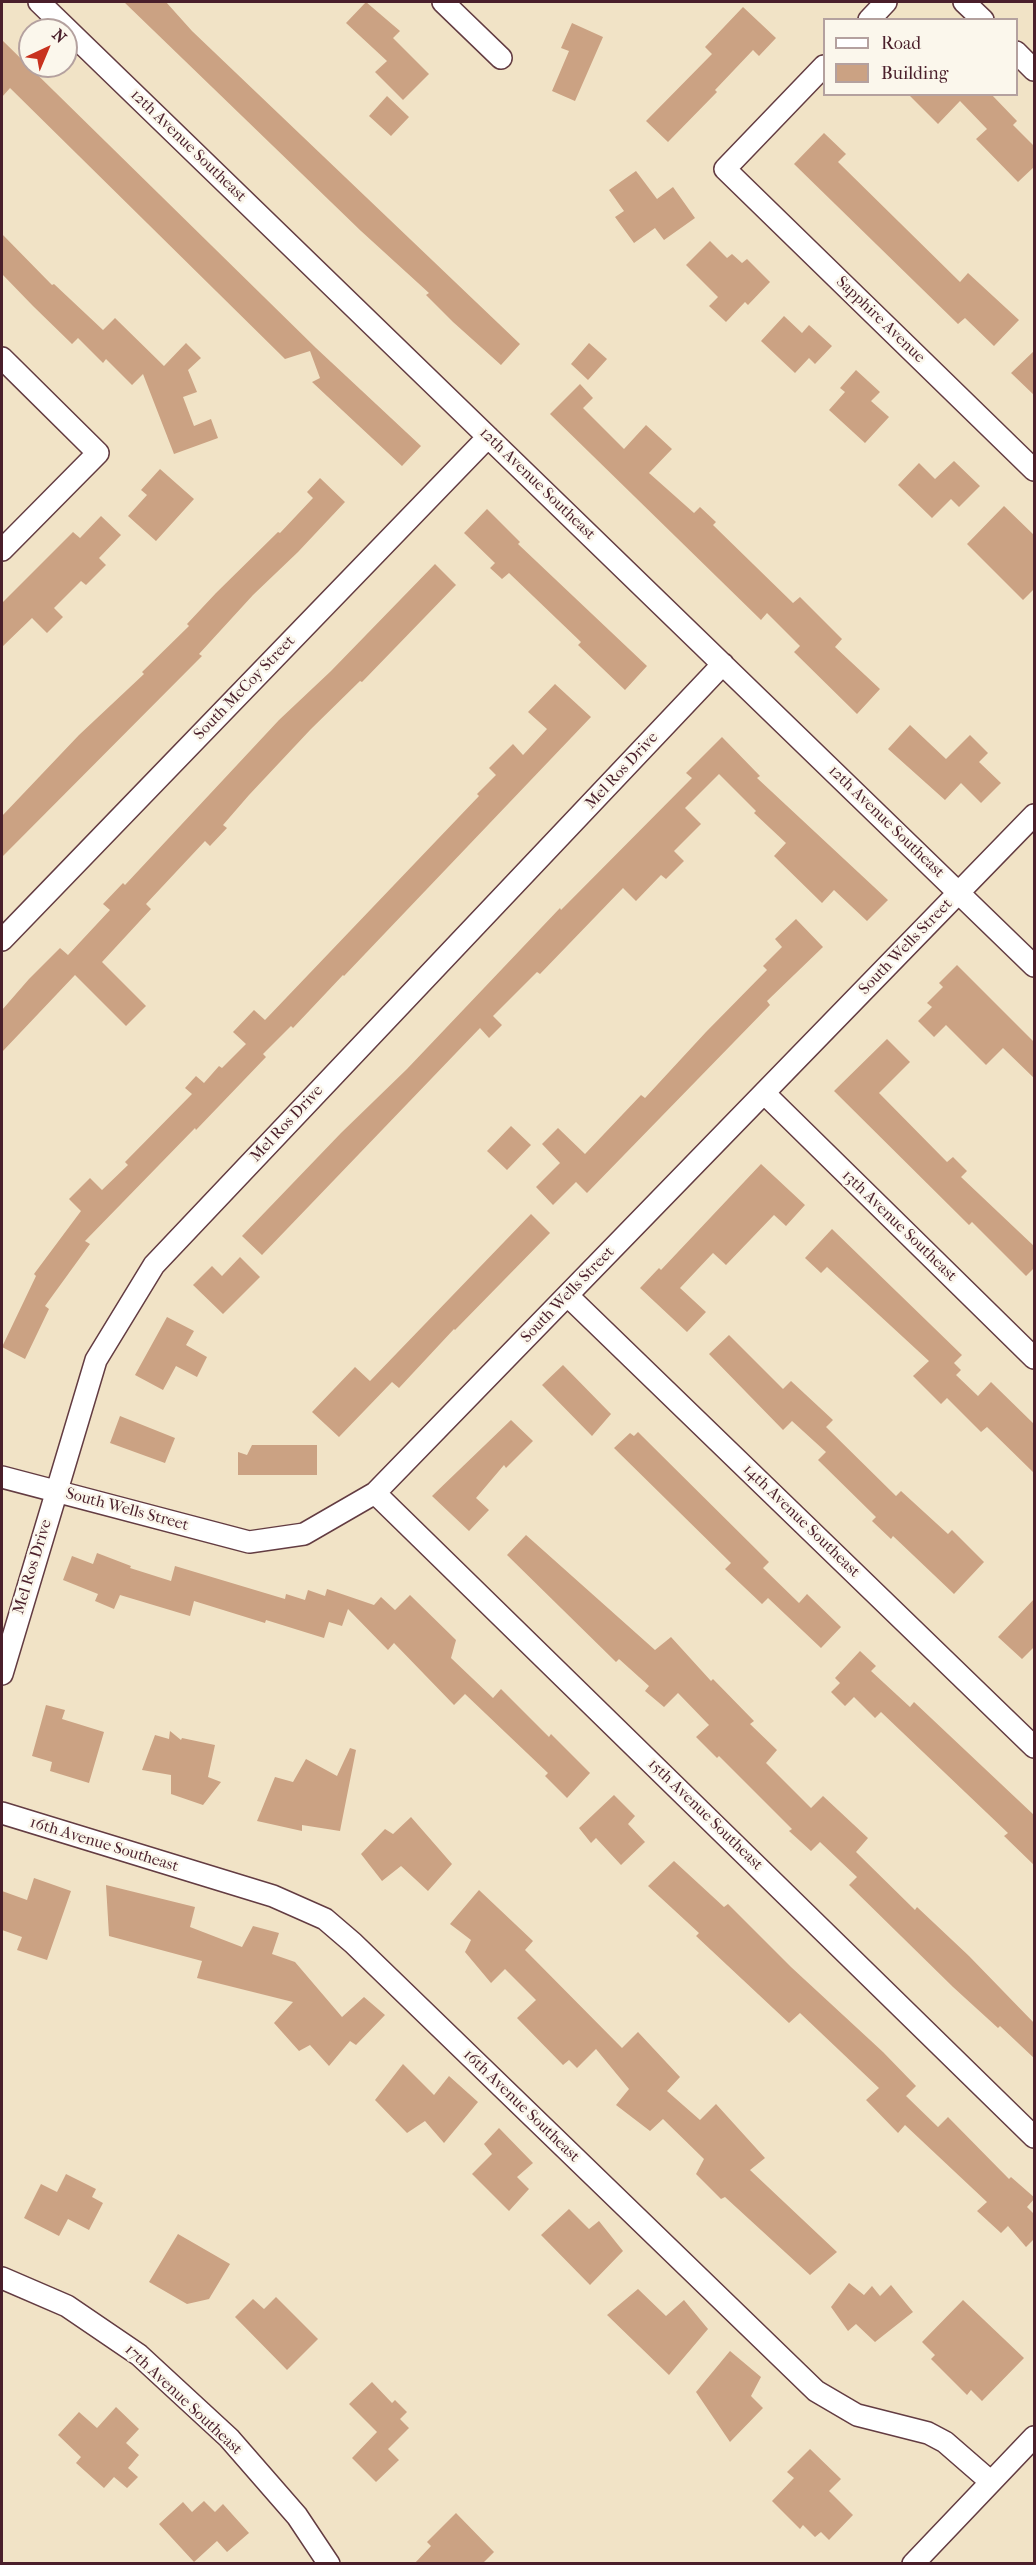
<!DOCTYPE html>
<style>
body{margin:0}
#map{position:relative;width:1036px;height:2565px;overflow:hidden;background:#f1e3c6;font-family:"IM FELL French Canon",serif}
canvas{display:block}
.frame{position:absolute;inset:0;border:3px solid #4a1f2b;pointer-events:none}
.legend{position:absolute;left:823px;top:18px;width:195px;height:78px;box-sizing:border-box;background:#fbf7ec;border:2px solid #b4a19f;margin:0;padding:8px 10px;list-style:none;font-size:18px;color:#4a1f2b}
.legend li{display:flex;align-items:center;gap:12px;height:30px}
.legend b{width:30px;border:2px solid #b4a19f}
.north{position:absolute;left:18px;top:18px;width:60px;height:60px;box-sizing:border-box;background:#fbf7ec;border:2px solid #b4a19f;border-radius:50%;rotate:44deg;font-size:16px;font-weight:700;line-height:24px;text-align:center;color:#4a1f2b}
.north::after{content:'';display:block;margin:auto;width:21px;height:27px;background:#c8321e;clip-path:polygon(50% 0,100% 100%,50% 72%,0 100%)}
</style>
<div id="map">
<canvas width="1036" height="2565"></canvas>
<div class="frame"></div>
<ul class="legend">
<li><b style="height:8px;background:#fff"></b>Road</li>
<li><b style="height:16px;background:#cba283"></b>Building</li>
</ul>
<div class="north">N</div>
</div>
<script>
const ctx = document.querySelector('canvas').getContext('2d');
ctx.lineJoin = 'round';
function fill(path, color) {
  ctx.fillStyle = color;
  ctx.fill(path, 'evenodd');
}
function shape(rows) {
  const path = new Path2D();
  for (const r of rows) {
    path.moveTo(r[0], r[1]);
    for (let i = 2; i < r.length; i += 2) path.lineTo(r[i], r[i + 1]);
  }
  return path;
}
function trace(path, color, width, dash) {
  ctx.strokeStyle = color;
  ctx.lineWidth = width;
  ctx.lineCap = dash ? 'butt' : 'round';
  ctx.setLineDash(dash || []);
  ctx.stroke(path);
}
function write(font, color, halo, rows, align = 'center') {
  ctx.font = font + ' "IM FELL French Canon",serif';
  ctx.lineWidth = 5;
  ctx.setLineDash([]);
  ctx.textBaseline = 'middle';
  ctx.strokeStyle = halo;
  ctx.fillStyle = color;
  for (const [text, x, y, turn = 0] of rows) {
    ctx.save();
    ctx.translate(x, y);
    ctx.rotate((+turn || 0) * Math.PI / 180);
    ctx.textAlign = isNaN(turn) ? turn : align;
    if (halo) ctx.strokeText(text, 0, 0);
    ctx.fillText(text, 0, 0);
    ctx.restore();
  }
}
const building = shape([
 [124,2,166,2,192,31,520,344,501,365,453,322,426,295,429,293,361,231],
 [366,2,400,31,393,38,429,74,403,100,375,72,387,61,346,23],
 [743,7,776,38,759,56,753,50,715,90,717,92,668,142,646,121,712,54,705,47],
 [572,23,603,37,575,101,552,91,569,51,561,48],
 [2,40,316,348,421,446,402,466,312,382,320,378,310,351,285,359,10,88,2,97],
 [908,94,991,94,1017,121,1013,125,1035,147,1035,166,1018,182,976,139,987,129,960,101,938,124],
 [387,96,409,117,391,136,369,116],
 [824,133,846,154,838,162,960,282,968,273,1019,320,994,346,965,318,958,324,794,164],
 [636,171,657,199,673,187,695,218,664,240,655,228,634,243,615,217,624,211,609,190],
 [2,234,52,285,54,284,103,330,115,318,164,366,186,343,201,358,188,370,197,392,183,397,194,426,211,419,218,438,174,454,143,374,132,385,106,359,103,363,78,338,72,344,33,306,2,274],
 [710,241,727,258,732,254,742,263,747,259,770,282,748,305,745,302,726,322,709,306,718,297,686,265],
 [784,316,802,333,809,325,832,346,815,364,809,358,795,373,761,341],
 [589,343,607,359,588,380,571,364],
 [1035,350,1035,396,1011,373],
 [856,370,880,392,871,401,889,417,865,443,829,410,845,392,840,388],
 [580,384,593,398,583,408,624,449,646,425,672,449,649,473,694,513,700,507,716,522,713,525,793,603,800,597,842,639,835,647,880,689,857,714,794,652,800,646,767,613,761,620,550,414],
 [954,461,980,486,959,507,951,499,932,518,898,485,919,463,935,479],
 [160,469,194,499,156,541,128,516,147,495,141,490],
 [320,478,345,502,298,552,253,595,199,654,202,656,2,857,2,816,79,735,144,674,142,672,189,626,187,624,216,593,278,532,280,533,313,498,307,492],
 [1004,506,1035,536,1035,588,1023,600,967,544],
 [487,509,520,542,518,544,647,666,625,690,578,645,581,642,509,573,502,579,490,568,495,563,464,533],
 [101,516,121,535,99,558,106,565,86,585,81,581,54,608,63,617,47,633,32,618,2,647,2,603,73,532,80,538],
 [435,564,456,585,362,682,360,681,311,729,249,795,223,825,227,828,210,846,205,841,146,904,151,909,102,962,146,1006,126,1026,75,975,2,1052,2,1010,29,979,60,948,68,955,110,910,103,904,123,883,125,885,279,720,331,671],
 [555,684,591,717,344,976,343,975,293,1028,291,1026,263,1054,266,1057,196,1130,195,1128,85,1241,90,1244,45,1306,49,1309,25,1359,2,1347,36,1276,34,1274,81,1211,69,1199,90,1178,102,1190,128,1165,125,1162,192,1094,185,1088,196,1076,204,1083,219,1066,222,1068,246,1044,233,1032,254,1010,265,1020,479,796,477,794,496,775,489,768,513,744,523,755,547,729,528,712],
 [910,725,946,759,970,735,988,753,979,762,1001,783,981,803,961,783,945,800,888,749],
 [722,737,760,776,757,778,888,900,867,921,834,890,822,903,774,856,786,843,754,813,756,811,719,774,685,808,701,824,674,851,684,861,666,879,661,875,636,901,623,888,540,974,537,972,493,1016,502,1025,489,1038,480,1028,262,1255,242,1236,341,1133,407,1069,560,908,561,910,692,778,686,773],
 [796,919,823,947,767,1001,770,1005,587,1193,576,1182,553,1205,536,1187,560,1163,542,1144,558,1128,585,1154,641,1095,645,1098,706,1032,767,970,763,966,782,947,775,939],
 [957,965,1035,1043,1035,1079,1003,1048,986,1065,946,1025,934,1037,918,1021,932,1007,927,1003,943,987,939,983],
 [887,1039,910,1062,879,1093,947,1162,953,1157,967,1171,961,1177,1035,1247,1035,1267,1026,1276,972,1222,969,1225,834,1091],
 [511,1126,531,1145,507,1170,487,1151],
 [761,1164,805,1205,786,1226,774,1215,726,1265,713,1253,680,1288,706,1312,687,1332,640,1288,659,1268,661,1270],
 [531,1214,550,1233,455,1330,454,1329,399,1388,392,1382,339,1437,312,1412,355,1367,370,1381],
 [832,1229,962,1355,954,1363,961,1370,956,1375,978,1396,991,1382,1035,1425,1035,1474,987,1427,981,1432,947,1398,941,1404,913,1376,929,1361,827,1267,821,1273,805,1258],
 [240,1257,260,1277,223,1314,193,1285,212,1266,222,1276],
 [167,1317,194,1331,186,1345,207,1357,197,1377,176,1366,163,1390,135,1375],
 [729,1335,783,1389,791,1381,833,1420,826,1427,896,1496,901,1491,948,1534,952,1530,984,1562,954,1594,893,1536,891,1539,872,1521,876,1517,818,1460,826,1452,792,1421,783,1430,709,1354],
 [563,1365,611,1414,592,1436,542,1385],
 [120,1416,175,1438,165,1463,110,1443],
 [511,1420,533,1441,506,1468,504,1465,476,1498,489,1510,469,1531,432,1496],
 [638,1432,769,1562,763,1568,799,1603,807,1594,841,1627,821,1648,768,1598,762,1604,725,1569,731,1563,614,1448,630,1433,634,1436],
 [252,1445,317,1445,317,1475,238,1475,238,1452,247,1455],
 [526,1535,655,1650,671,1637,711,1681,713,1679,754,1721,750,1724,777,1750,766,1763,811,1808,823,1796,868,1838,856,1852,915,1910,917,1907,969,1956,1035,2024,1035,2059,1000,2026,998,2028,953,1987,849,1885,857,1877,820,1842,811,1851,789,1831,792,1829,719,1756,717,1758,696,1737,709,1725,678,1693,664,1707,645,1691,649,1686,619,1659,616,1662,507,1555],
 [97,1553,131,1566,130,1568,171,1581,175,1566,285,1599,286,1594,305,1600,308,1590,325,1596,327,1589,374,1605,381,1597,395,1610,410,1595,456,1640,451,1658,493,1698,501,1689,549,1737,551,1734,590,1773,567,1798,545,1776,548,1773,465,1694,454,1705,394,1643,388,1650,348,1609,342,1626,329,1622,324,1638,266,1620,265,1623,194,1601,190,1616,120,1595,114,1609,95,1601,98,1594,63,1580,72,1556,93,1564],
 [1035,1598,1035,1646,1022,1659,998,1637],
 [860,1651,876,1666,871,1671,910,1707,914,1702,1035,1816,1035,1866,1004,1836,1008,1833,881,1712,875,1718,854,1697,845,1706,831,1692,840,1683,835,1678],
 [46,1705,65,1710,62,1719,104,1732,89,1783,50,1771,52,1762,32,1756],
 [170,1731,181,1740,182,1738,215,1745,208,1777,221,1782,203,1805,171,1794,171,1775,142,1770,155,1735,169,1739],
 [350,1748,356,1750,340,1831,302,1825,302,1831,257,1821,275,1777,293,1782,306,1759,337,1776],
 [614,1795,635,1816,628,1824,645,1842,621,1865,596,1838,591,1843,579,1828],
 [411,1817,452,1864,428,1891,401,1866,382,1881,361,1854,385,1829,393,1834],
 [674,1861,724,1907,728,1904,791,1967,883,2052,916,2086,906,2096,938,2127,948,2117,1009,2179,1011,2177,1035,2198,1027,2207,1035,2215,1035,2238,1026,2247,1008,2226,1001,2233,977,2211,987,2202,905,2125,898,2133,866,2100,879,2088,800,2013,789,2023,696,1936,699,1933,648,1886],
 [34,1878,71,1891,47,1960,17,1950,22,1937,2,1930,2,1891,27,1900],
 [106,1885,195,1907,190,1927,242,1947,253,1926,279,1933,272,1954,295,1962,342,2017,364,1997,385,2015,356,2045,350,2041,329,2066,310,2045,299,2051,274,2023,293,2002,197,1978,202,1961,109,1936],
 [479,1890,533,1941,525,1950,622,2048,638,2032,680,2077,667,2091,700,2120,716,2104,765,2158,750,2170,837,2252,810,2275,725,2197,721,2199,696,2174,704,2159,663,2119,650,2131,616,2105,629,2089,596,2049,577,2068,569,2060,563,2065,517,2018,536,2000,505,1969,491,1983,465,1952,471,1940,450,1924],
 [403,2064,434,2095,449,2076,478,2102,444,2143,425,2121,407,2133,375,2100],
 [499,2128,533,2163,517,2177,529,2189,509,2211,472,2174,492,2154,484,2144],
 [66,2174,96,2189,92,2197,103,2203,89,2230,68,2219,59,2236,24,2218,41,2184,57,2192],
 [569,2209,589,2229,599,2221,623,2251,590,2285,541,2235],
 [178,2234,230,2264,209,2299,187,2304,149,2282],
 [849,2283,864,2295,872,2286,880,2296,891,2285,913,2312,875,2342,856,2324,848,2331,831,2307],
 [638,2289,666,2316,684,2300,708,2329,669,2375,607,2315],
 [276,2297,318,2339,287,2370,235,2317,253,2299,264,2309],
 [963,2300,1024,2358,982,2401,971,2390,967,2395,931,2359,935,2355,922,2342],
 [730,2351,761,2377,751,2396,763,2408,730,2442,696,2392],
 [372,2382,392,2403,395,2400,407,2412,400,2419,409,2428,388,2449,399,2460,376,2482,352,2458,377,2432,349,2404],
 [116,2407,139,2429,126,2443,139,2455,128,2468,138,2477,127,2488,114,2477,104,2488,76,2463,81,2457,58,2435,79,2412,97,2428],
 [810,2449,841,2479,829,2491,853,2515,829,2540,821,2532,815,2537,803,2525,800,2529,772,2501,794,2478,787,2472],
 [204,2501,215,2512,223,2504,249,2533,227,2552,217,2541,194,2562,159,2524,183,2502,192,2512],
 [456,2513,494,2552,482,2564,414,2564,431,2546,427,2542]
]);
const minor = shape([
 [39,2,1034,966],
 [443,2,501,58],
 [964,2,983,20],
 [869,20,886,2],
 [1016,52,1034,70],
 [824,66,725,169,1034,470],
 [2,358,98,453,2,550],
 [2,940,488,437],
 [764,1093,1034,1358],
 [568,1296,1034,1747],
 [2,1477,249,1542,304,1534,375,1493,1034,815],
 [375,1493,1034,2137],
 [2,1674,96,1360,154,1265,723,664],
 [2,1813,273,1896,325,1919,353,1943,816,2391,857,2415,928,2433,945,2442,991,2482],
 [2,2278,67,2306,139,2355,229,2438,297,2516,329,2564],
 [913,2564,1034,2437]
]);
const streetNames = [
 ["12th Avenue Southeast",188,146,44],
 ["Sapphire Avenue",880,320,44],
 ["12th Avenue Southeast",537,484,44],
 ["South McCoy Street",245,688,-46],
 ["Mel Ros Drive",622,771,-47],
 ["12th Avenue Southeast",886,822,44],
 ["South Wells Street",906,947,-46],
 ["Mel Ros Drive",287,1124,-47],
 ["13th Avenue Southeast",899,1226,44],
 ["South Wells Street",568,1295,-46],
 ["South Wells Street",127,1510,15],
 ["14th Avenue Southeast",801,1521,44],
 ["Mel Ros Drive",33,1567,-73],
 ["15th Avenue Southeast",705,1815,44],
 ["16th Avenue Southeast",104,1845,17],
 ["16th Avenue Southeast",521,2106,44],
 ["17th Avenue Southeast",183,2400,43]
];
fill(building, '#cba283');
trace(minor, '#633c42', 24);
trace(minor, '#fff', 21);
write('16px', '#4a1f2b', '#fbf7ec', streetNames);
</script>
